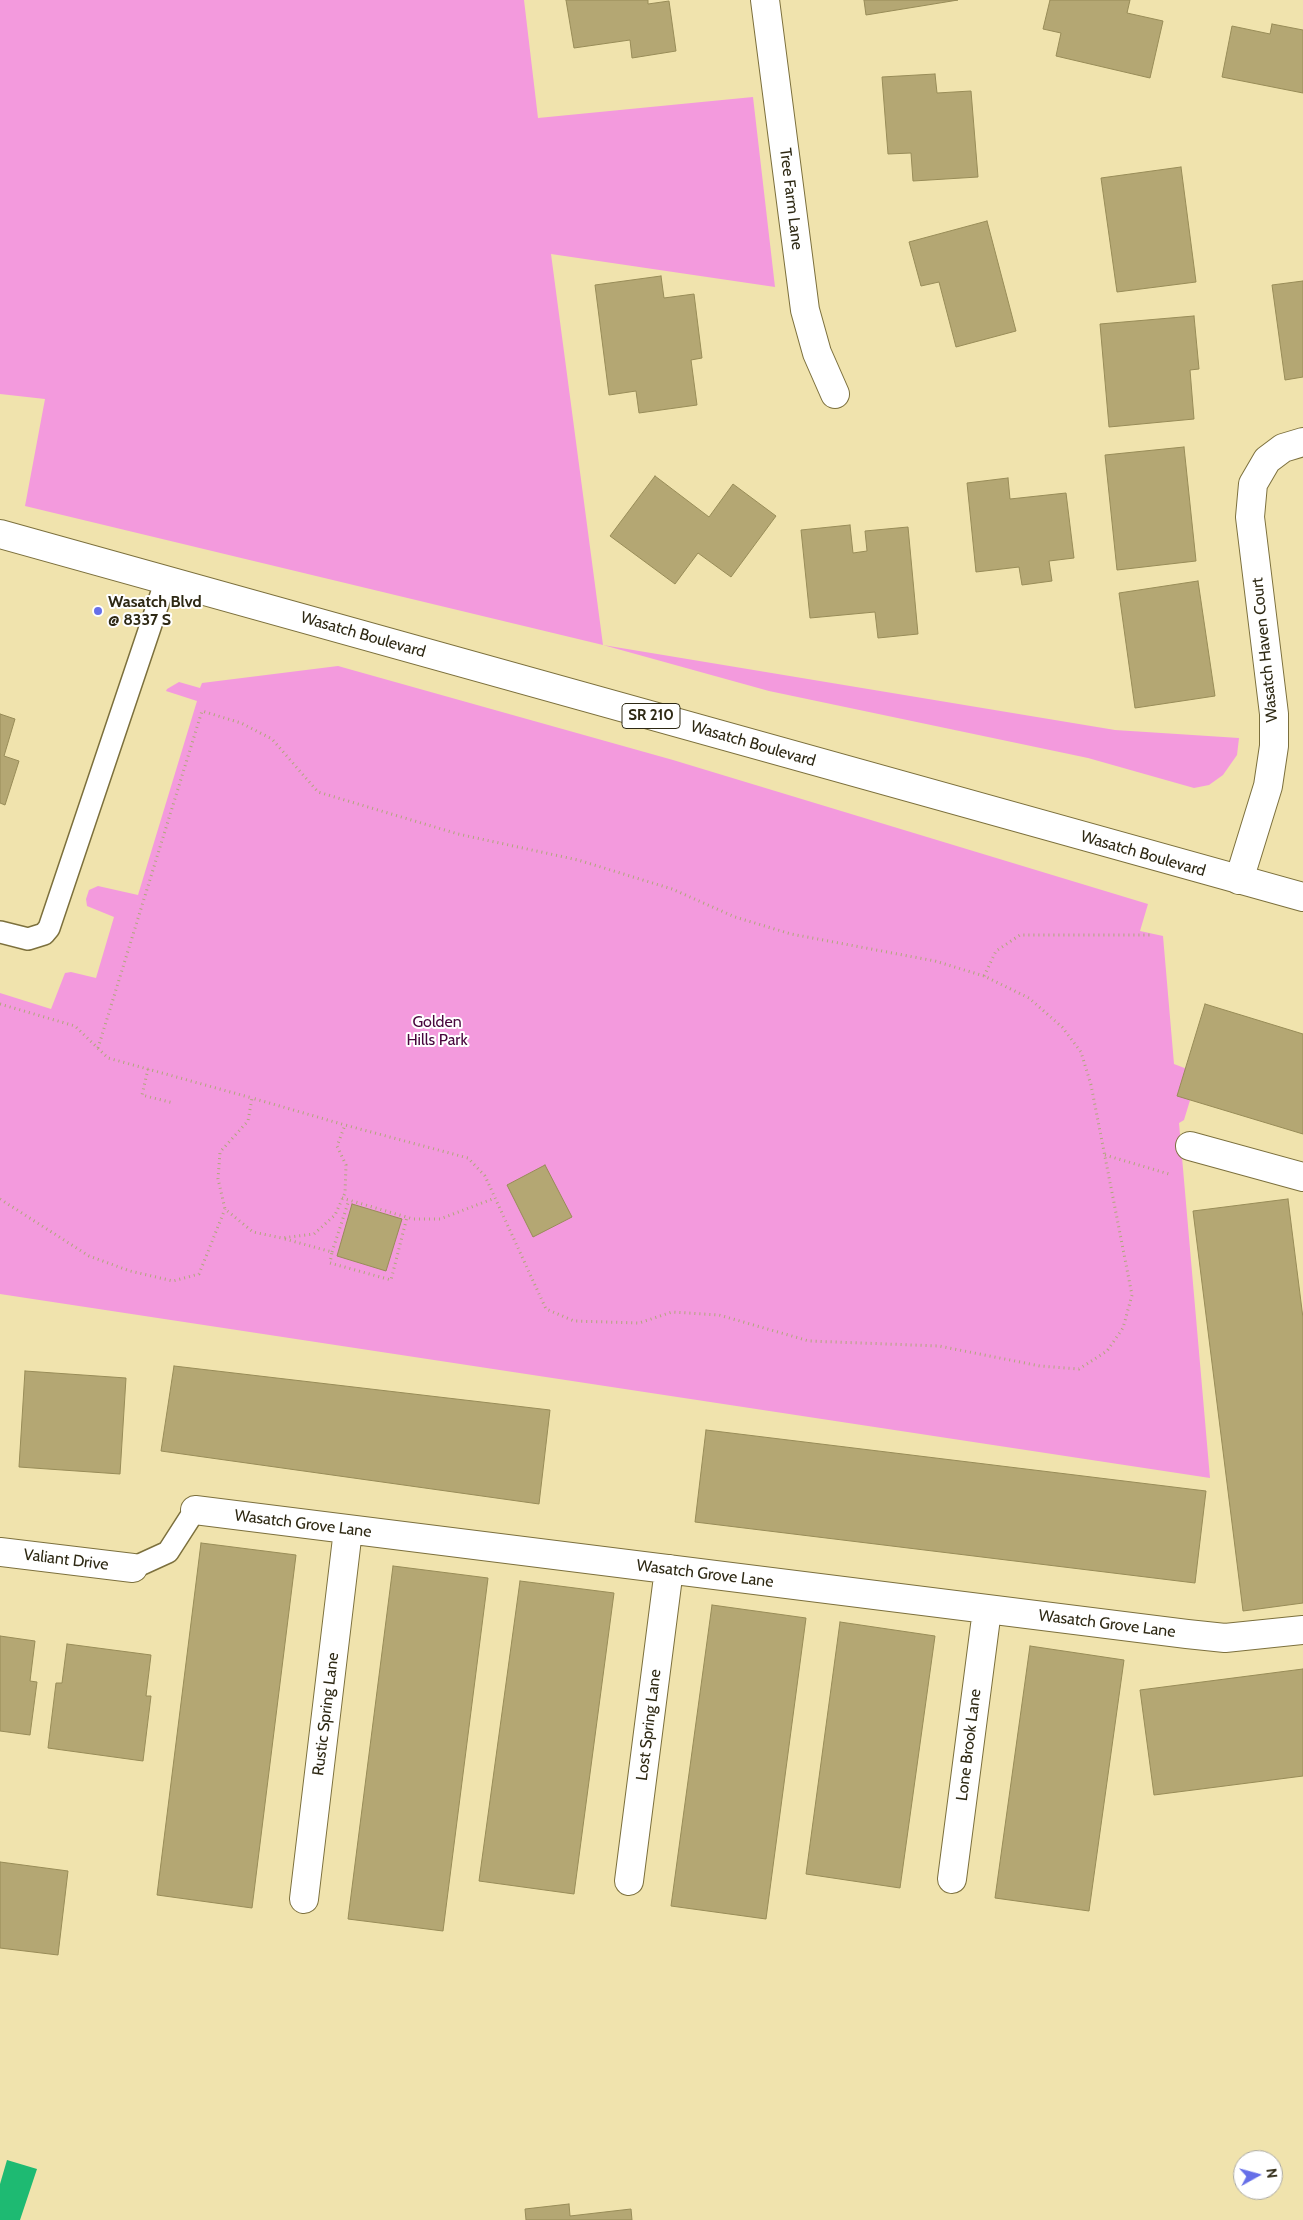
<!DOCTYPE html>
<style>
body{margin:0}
#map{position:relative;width:1303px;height:2220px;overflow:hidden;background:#f0e3ad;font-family:Cabin,sans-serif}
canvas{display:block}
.north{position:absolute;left:1233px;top:2150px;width:50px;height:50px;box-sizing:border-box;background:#fff;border:1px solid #aba9a1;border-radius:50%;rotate:83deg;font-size:14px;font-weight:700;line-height:20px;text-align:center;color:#2e2914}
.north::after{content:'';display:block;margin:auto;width:18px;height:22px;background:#666fe8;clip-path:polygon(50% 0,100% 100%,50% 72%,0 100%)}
</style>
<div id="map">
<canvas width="1303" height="2220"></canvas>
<div class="north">N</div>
</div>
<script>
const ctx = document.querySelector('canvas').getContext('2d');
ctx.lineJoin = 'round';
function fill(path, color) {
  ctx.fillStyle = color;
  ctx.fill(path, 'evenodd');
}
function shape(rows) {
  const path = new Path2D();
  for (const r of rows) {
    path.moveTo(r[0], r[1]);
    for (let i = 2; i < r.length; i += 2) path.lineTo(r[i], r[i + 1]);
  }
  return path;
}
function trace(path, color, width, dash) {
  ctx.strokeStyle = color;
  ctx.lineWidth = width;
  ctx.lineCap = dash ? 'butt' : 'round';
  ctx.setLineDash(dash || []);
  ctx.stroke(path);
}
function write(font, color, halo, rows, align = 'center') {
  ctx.font = font + ' Cabin,sans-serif';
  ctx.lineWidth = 4;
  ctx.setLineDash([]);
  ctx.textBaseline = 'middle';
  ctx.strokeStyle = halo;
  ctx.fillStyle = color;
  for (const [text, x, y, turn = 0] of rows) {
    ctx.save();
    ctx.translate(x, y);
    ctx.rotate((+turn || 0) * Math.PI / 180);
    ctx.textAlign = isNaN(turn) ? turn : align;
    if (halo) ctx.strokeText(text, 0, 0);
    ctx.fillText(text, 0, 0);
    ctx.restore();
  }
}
const green = shape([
 [0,0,524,0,538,118,753,97,775,287,551,254,603,645,1115,730,1239,738,1237,755,1223,775,1209,785,1194,788,1088,758,769,691,603,645,25,506,45,399,0,394],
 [338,666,673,760,1148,904,1140,931,1163,936,1174,1064,1187,1069,1191,1097,1184,1120,1179,1123,1210,1478,0,1294,0,993,51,1009,65,973,71,972,96,978,114,917,87,906,86,899,89,890,98,886,138,895,197,701,166,691,167,689,179,682,200,688,202,683]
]);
const water = shape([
 [7,2160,37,2169,20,2220,0,2220,0,2184]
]);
const building = shape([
 [566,0,648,0,648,4,669,1,676,51,632,58,630,40,574,48,566,0],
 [864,0,958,0,866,15,864,0],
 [1050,0,1130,0,1127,13,1163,21,1150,78,1056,56,1061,33,1043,29,1050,0],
 [1272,24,1303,30,1303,93,1222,77,1232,26,1270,34,1272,24],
 [935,74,937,93,971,91,978,177,913,181,911,153,888,154,882,77,935,74],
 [1181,167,1196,282,1117,292,1101,178,1181,167],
 [987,221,1016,331,956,347,939,282,921,286,909,242,987,221],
 [661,276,664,298,694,294,702,358,691,360,697,405,639,413,636,391,609,395,595,285,661,276],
 [1303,281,1303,377,1285,380,1272,285,1303,281],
 [1194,316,1199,369,1190,370,1194,419,1109,427,1100,324,1194,316],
 [1184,447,1196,561,1117,570,1105,455,1184,447],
 [655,476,709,517,733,484,776,516,731,577,698,553,675,584,610,536,655,476],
 [1008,478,1010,499,1066,493,1074,558,1049,561,1052,581,1022,585,1019,567,976,572,967,483,1008,478],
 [850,525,853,553,867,551,865,531,908,527,918,634,878,638,875,612,810,618,801,530,850,525],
 [1198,581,1215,696,1135,708,1119,593,1198,581],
 [0,714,15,719,4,756,19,761,5,805,0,803,0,714],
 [1205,1004,1303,1034,1303,1134,1177,1096,1205,1004],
 [545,1165,572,1217,533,1237,507,1185,545,1165],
 [1288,1199,1303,1318,1303,1603,1243,1611,1193,1211,1288,1199],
 [352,1204,402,1219,386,1271,337,1256,352,1204],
 [174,1366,550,1410,539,1504,161,1451,174,1366],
 [25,1371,126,1378,120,1474,19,1467,25,1371],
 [706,1430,1206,1491,1195,1583,695,1522,706,1430],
 [201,1543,296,1555,252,1908,157,1895,201,1543],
 [393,1566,488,1578,443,1931,348,1919,393,1566],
 [520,1581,614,1593,574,1894,479,1881,520,1581],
 [712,1605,806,1618,766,1919,671,1906,712,1605],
 [840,1622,935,1636,900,1888,806,1874,840,1622],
 [0,1636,35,1641,30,1681,37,1682,30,1735,0,1731,0,1636],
 [67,1644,151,1655,146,1696,151,1696,143,1761,48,1748,56,1683,62,1683,67,1644],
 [1030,1646,1124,1660,1089,1911,995,1898,1030,1646],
 [1303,1669,1303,1776,1154,1795,1140,1690,1303,1669],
 [0,1862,68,1871,58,1955,0,1948,0,1862],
 [569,2204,570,2216,631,2209,632,2220,526,2220,525,2209,569,2204]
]);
const path = shape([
 [984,976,996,951,1020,935,1152,935],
 [0,1004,75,1026,108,1058,252,1098],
 [98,1048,202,711,241,723,272,739,318,792,458,834,578,860,672,889,735,917,791,934,935,961,984,976,1029,998,1062,1027,1081,1052,1091,1085,1132,1295,1123,1328,1107,1351,1079,1369,1040,1366,939,1346,809,1341,719,1315,672,1312,639,1323,574,1321,546,1309,485,1176,468,1158,345,1125,337,1146,346,1165,345,1193,335,1215,314,1234,282,1238,253,1232,225,1209,218,1179,220,1152,248,1121,252,1098,345,1125],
 [148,1069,142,1095,173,1103],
 [1105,1155,1169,1174],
 [342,1198,413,1219,440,1219,495,1198],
 [0,1199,89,1256,130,1271,173,1281,199,1274,225,1209],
 [285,1239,332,1252,330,1263,391,1280,407,1217],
 [332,1252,349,1200]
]);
const lane = shape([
 [0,932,28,939,44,934,49,928,166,580],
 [133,1568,168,1552,195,1510]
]);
const street = shape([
 [765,0,805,310,817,353,835,394],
 [1239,880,1268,786,1274,746,1274,714,1250,517,1253,484,1267,460,1283,448,1303,442],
 [1190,1146,1303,1177],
 [195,1510,1187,1634,1225,1638,1303,1630],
 [0,1552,133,1568],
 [952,1879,987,1610],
 [629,1881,669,1569],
 [304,1899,348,1530]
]);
const primary = shape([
 [0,534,1303,897]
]);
const markers = [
 [98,611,5,"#666fe8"]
];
const shields = [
 [651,716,58]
];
const shieldNames = [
 ["SR 210",651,716]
];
const streetNames = [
 ["Tree Farm Lane",791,199,83],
 ["Wasatch Boulevard",363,635,16],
 ["Wasatch Haven Court",1265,650,-96],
 ["Wasatch Boulevard",753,744,16],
 ["Wasatch Boulevard",1143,854,16],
 ["Wasatch Grove Lane",303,1524,7],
 ["Valiant Drive",66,1560,7],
 ["Wasatch Grove Lane",705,1574,7],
 ["Wasatch Grove Lane",1107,1624,7],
 ["Rustic Spring Lane",326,1714,-83],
 ["Lost Spring Lane",649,1725,-83],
 ["Lone Brook Lane",969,1745,-83]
];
const poiNames = [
 ["Wasatch Blvd",108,602],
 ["@ 8337 S",108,620]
];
const parkNames = [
 ["Golden",437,1022],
 ["Hills Park",437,1040]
];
fill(green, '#f39add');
fill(water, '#1eba72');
fill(building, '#b4a773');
trace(building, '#988c58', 1);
trace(lane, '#7c703d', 24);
trace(street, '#7c703d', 30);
trace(primary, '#7c703d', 30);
trace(path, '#b0a67b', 3, [1, 4]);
trace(lane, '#fff', 21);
trace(street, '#fff', 28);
trace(primary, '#fff', 28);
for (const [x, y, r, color] of markers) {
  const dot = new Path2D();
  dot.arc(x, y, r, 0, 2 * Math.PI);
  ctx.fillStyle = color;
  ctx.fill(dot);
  trace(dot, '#fff', 2);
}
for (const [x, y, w] of shields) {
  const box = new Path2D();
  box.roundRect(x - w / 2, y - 12.5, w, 25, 4);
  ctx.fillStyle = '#fff';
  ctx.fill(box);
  trace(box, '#2e2914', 1);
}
write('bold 15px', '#2e2914', null, shieldNames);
write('16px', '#2e2914', '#fff', streetNames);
write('bold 16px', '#2e2914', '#fff', poiNames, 'left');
write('16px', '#48063d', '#fff', parkNames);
</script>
